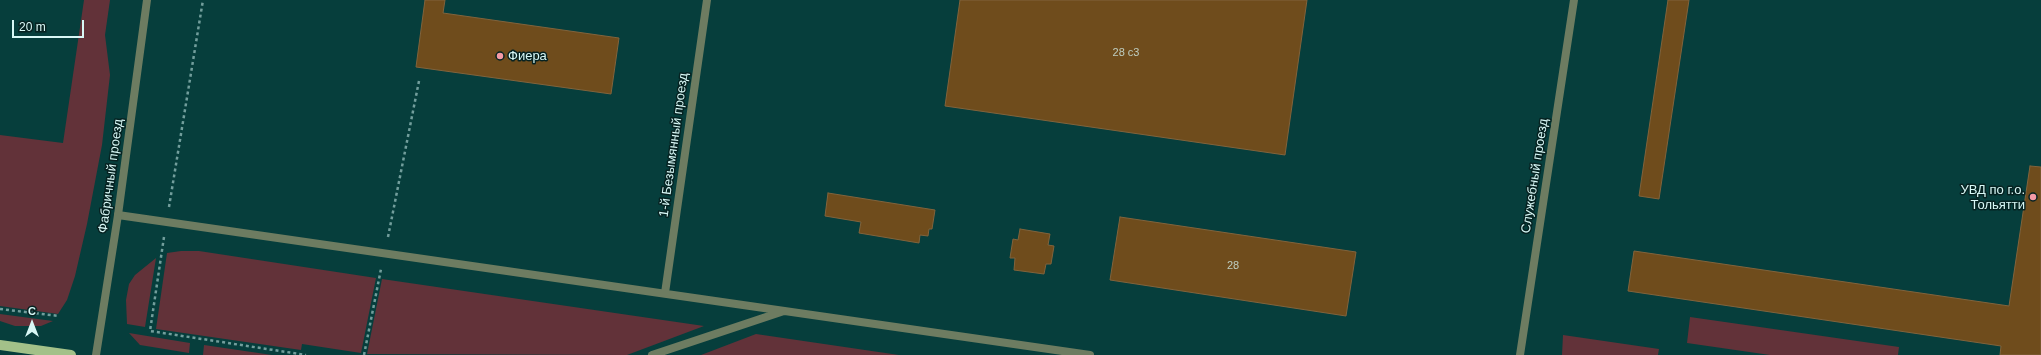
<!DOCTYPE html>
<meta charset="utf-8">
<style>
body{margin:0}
#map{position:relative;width:2041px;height:355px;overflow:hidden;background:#063e3c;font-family:Arial,sans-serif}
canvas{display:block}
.north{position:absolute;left:12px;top:303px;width:40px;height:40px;-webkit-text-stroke:3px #062221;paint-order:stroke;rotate:0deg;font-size:11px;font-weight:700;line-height:16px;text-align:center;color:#d8f8f6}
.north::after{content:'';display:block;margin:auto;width:14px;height:18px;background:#d8f8f6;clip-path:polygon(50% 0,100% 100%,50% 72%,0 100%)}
.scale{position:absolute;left:12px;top:20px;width:72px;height:18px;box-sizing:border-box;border:2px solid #d8f8f6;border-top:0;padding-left:5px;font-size:12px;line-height:14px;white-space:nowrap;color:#d8f8f6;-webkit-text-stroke:3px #062221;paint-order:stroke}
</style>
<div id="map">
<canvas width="2041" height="355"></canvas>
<div class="north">С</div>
<div class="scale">20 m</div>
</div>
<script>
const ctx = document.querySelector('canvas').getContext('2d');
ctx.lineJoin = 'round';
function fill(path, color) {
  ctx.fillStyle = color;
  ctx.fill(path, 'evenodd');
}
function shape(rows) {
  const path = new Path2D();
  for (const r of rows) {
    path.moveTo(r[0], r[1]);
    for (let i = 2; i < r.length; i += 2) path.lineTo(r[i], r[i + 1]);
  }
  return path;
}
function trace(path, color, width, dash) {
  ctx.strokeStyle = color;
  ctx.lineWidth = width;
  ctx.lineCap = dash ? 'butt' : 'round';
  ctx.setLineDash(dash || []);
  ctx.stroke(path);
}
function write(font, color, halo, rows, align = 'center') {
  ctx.font = font + ' Arial,sans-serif';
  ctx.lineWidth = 3;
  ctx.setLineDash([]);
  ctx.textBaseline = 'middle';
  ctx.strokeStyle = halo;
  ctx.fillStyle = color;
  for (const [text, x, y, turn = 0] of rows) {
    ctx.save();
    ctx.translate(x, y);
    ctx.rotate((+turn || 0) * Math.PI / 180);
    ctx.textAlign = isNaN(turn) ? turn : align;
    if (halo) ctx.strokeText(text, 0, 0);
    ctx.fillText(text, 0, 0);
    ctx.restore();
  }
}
const green = shape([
 [84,0,110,0,105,35,110,75,102,145,87,224,75,276,67,300,58,314,0,306,0,135,63,143],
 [181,251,199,251,376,278,361,353,302,344,301,350,156,329,167,253],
 [156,258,145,327,127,324,126,300,129,284,135,275],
 [382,279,704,326,627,355,367,354],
 [0,314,53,321,41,326,15,326,0,321],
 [1690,317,1899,347,1898,355,1770,355,1687,343],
 [129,333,190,343,189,353,140,345],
 [756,334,899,355,701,355],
 [1563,335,1659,349,1658,355,1562,355],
 [204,345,272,355,203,355]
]);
const building = shape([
 [425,0,445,0,443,13,619,38,611,94,416,67,425,0],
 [960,0,1307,0,1285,155,945,106,960,0],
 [1668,0,1689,0,1659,199,1639,196,1668,0],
 [2030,166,2041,167,2041,355,2000,355,2001,346,1628,291,1634,251,2009,306,2030,166],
 [828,193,935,210,932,229,929,229,928,236,920,235,919,243,859,233,861,222,825,216,828,193],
 [1120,217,1356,252,1346,316,1110,280,1120,217],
 [1020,229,1050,234,1048,245,1054,246,1051,264,1046,264,1044,274,1014,270,1015,258,1010,258,1013,239,1018,240,1020,229]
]);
const path = shape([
 [169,207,203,0],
 [164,237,150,331,306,355],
 [388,237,419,81],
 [0,309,59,316],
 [364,355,381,269]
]);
const service = shape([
 [118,215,1090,355],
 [665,293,707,0],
 [652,355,784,311]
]);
const tertiary = shape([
 [96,355,118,215,147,0],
 [1520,355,1574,0]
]);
const primary = shape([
 [0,345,71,355]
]);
const markers = [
 [500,56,4,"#f49aa6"],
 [2033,197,4,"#f49aa6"]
];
const numberNames = [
 ["28 с3",1126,53],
 ["28",1233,266]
];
const poiNames = [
 ["Фиера",508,56],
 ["УВД по г.о.",2025,190,"right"],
 ["Тольятти",2025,205,"right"]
];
const streetNames = [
 ["1-й Безымянный проезд",674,145,-82],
 ["Фабричный проезд",111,176,-82],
 ["Служебный проезд",1535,176,-81]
];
fill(green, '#623239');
fill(building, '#6f4c1c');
trace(building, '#81633c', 1);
trace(path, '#729e9c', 2.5, [3, 3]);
trace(service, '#6d7c61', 8);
trace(tertiary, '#6d7c61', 8);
trace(primary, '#a3c189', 10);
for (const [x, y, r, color] of markers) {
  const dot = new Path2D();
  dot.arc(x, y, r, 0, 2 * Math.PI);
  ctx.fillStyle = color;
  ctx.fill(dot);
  trace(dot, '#062221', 1.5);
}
write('11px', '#becdc0', null, numberNames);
write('13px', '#d8f8f6', '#062221', poiNames, 'left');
write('13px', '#d8f8f6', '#062221', streetNames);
</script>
